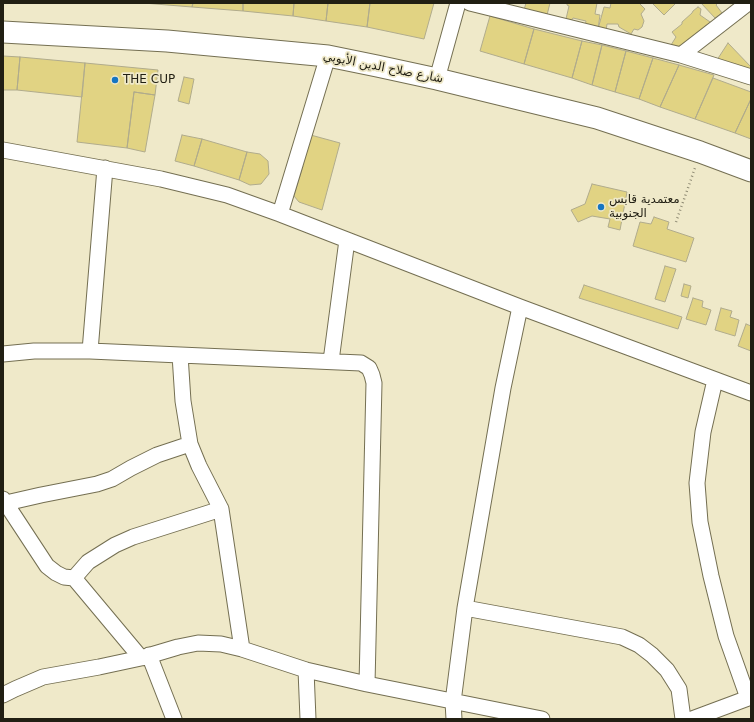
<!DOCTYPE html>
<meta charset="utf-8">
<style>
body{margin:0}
#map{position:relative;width:754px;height:722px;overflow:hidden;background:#efe9c9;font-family:"DejaVu Sans",sans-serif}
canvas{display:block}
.frame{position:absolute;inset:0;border:4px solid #211f13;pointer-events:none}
</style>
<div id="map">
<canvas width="754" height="722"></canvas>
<div class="frame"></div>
</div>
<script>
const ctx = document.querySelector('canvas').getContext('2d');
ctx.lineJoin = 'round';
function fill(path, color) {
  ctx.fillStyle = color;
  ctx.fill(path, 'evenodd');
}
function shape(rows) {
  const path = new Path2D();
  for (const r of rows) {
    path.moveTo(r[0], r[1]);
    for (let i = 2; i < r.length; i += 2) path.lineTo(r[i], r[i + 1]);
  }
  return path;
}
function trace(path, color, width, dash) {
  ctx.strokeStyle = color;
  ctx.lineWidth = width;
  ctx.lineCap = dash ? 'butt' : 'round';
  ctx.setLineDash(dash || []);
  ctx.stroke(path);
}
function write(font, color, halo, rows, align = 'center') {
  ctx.font = font + ' "DejaVu Sans",Vazirmatn,sans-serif';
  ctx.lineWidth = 3.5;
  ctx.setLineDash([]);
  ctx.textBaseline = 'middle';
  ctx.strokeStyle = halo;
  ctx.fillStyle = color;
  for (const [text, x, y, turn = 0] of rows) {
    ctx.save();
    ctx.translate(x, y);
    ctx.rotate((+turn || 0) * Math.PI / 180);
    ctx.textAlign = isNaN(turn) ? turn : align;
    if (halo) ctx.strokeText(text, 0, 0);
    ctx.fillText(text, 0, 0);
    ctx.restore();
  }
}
const building = shape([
 [143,3,193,3,192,7,143,3],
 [193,3,243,3,243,11,192,7,193,3],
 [243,3,294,3,293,16,243,11,243,3],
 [294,3,328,3,326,21,293,16,294,3],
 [328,3,370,3,367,27,326,21,328,3],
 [370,3,434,3,424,39,367,27,370,3],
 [526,3,550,3,547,15,524,10,526,3],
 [567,3,597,3,595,14,600,15,598,29,585,26,586,21,573,18,571,21,566,19,569,6,567,5,567,3],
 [611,3,639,3,645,9,641,14,644,21,642,27,638,30,634,29,631,34,619,27,618,24,607,24,606,31,598,29,604,7,610,8,611,3],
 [652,3,676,3,664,15,652,3],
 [701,3,718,3,716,5,722,13,715,18,701,3],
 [698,7,701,9,700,15,713,24,710,28,706,25,698,36,685,48,671,45,676,37,672,32,682,24,682,22,692,13,693,11,698,7],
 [490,16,534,29,524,64,480,51,490,16],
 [534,29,582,41,572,78,524,64,534,29],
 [582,41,602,45,592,85,572,78,582,41],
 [728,43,751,67,751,73,715,63,728,43],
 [602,45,626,51,615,92,592,85,602,45],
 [626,51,653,58,639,99,615,92,626,51],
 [3,56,20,57,17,90,3,90,3,56],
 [20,57,85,63,82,97,17,90,20,57],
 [653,58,679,65,660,107,639,99,653,58],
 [85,63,158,70,155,95,134,92,127,148,77,142,85,63],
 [679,65,714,75,695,119,660,107,679,65],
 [184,77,194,79,189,104,178,101,184,77],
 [713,78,751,92,751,99,735,133,695,119,713,78],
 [134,92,155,95,145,152,127,148,134,92],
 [751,99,751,139,735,133,751,99],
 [307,134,340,143,322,210,299,202,294,196,303,166,299,165,307,134],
 [182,135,202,139,194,166,175,161,182,135],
 [202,139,247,152,239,180,194,166,202,139],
 [247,152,260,154,268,161,269,174,261,184,250,185,239,180,247,152],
 [592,184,627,192,620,230,608,227,610,219,592,216,578,222,571,210,585,204,592,184],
 [654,217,669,222,667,229,694,238,686,262,633,246,640,222,651,224,654,217],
 [665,266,676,269,665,302,655,299,665,266],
 [684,284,691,286,688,298,681,296,684,284],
 [584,285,682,317,678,329,579,298,584,285],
 [693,298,703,301,702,307,711,310,706,325,686,319,693,298],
 [721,308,732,311,730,317,739,320,735,336,715,330,721,308],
 [746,324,751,326,751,351,738,346,746,324]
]);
const path = shape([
 [676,222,695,168]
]);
const street = shape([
 [470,3,681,55,751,77],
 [681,55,748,3],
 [437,79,458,3],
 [3,150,161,179,227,195,280,214,520,307,751,393],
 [280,214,328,56],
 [90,351,105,168],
 [3,354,34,351,90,351,361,363,369,368,372,375,374,383,367,684],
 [180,355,183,401,190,444,199,466,221,509,242,649],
 [331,361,347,240],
 [715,380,703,432,697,483,700,522,711,576,726,636,748,698],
 [3,499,47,566,56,573,64,577,74,578,141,658],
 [6,503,41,495,97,484,112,479,131,468,157,455,190,444],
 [74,578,88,562,115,545,133,537,221,509],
 [465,608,622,637,639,645,652,655,667,670,679,689,683,719],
 [149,655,174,719],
 [306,670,308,719],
 [3,695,15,689,43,677,99,667,141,658,178,647,198,643,221,644,242,649,306,670,367,684,542,719],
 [454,719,453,702,465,608,503,388,520,307],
 [692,719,751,697]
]);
const secondary = shape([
 [3,32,167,41,328,56,377,66,437,79,597,118,700,152,751,171]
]);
const markers = [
 [115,80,4,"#1575c2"],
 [601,207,4,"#1575c2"]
];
const streetNames = [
 ["شارع صلاح الدين الأيوبي",383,68,11]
];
const poiNames = [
 ["THE CUP",123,80],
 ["معتمدية قابس",609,200],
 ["الجنوبية",609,214]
];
fill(building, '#e1d383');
trace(building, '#b0ab8c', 1);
trace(street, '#746f52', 17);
trace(secondary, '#746f52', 23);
trace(path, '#908c75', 2.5, [1, 3]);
trace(street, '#fff', 15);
trace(secondary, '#fff', 21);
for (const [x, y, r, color] of markers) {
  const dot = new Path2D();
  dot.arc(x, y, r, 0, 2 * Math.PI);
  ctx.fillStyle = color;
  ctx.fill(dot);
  trace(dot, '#efe9c9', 1.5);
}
write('12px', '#211f13', '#efe9c9', streetNames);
write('12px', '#211f13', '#efe9c9', poiNames, 'left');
</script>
